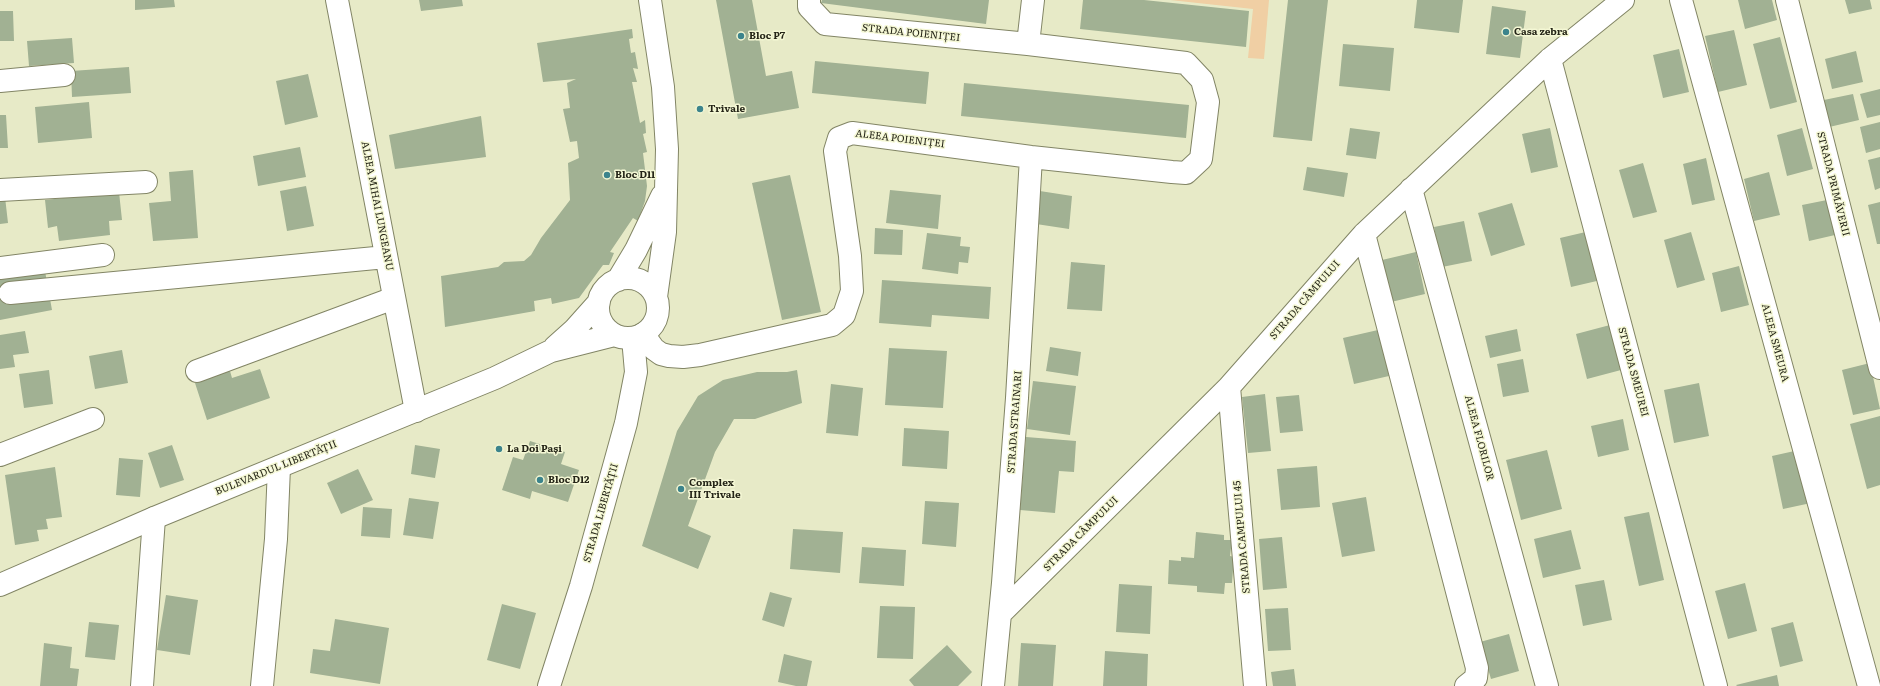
<!DOCTYPE html>
<meta charset="utf-8">
<style>
body{margin:0}
canvas{display:block;background:#e7eac7}
</style>
<canvas width="1880" height="686"></canvas>
<script>
const ctx = document.querySelector('canvas').getContext('2d');
ctx.lineJoin = 'round';
function fill(path, color) {
  ctx.fillStyle = color;
  ctx.fill(path, 'evenodd');
}
function shape(rows) {
  const path = new Path2D();
  for (const r of rows) {
    if (r.length === 3) {
      path.moveTo(r[0] + r[2], r[1]);
      path.arc(r[0], r[1], r[2], 0, 2 * Math.PI);
      continue;
    }
    path.moveTo(r[0], r[1]);
    for (let i = 2; i < r.length; i += 2) path.lineTo(r[i], r[i + 1]);
  }
  return path;
}
function trace(path, color, width, dash) {
  ctx.strokeStyle = color;
  ctx.lineWidth = width;
  ctx.lineCap = dash ? 'butt' : 'round';
  ctx.setLineDash(dash || []);
  ctx.stroke(path);
}
function write(font, color, halo, rows, align = 'center') {
  ctx.font = font + ' Literata,serif';
  ctx.lineWidth = 3;
  ctx.setLineDash([]);
  ctx.textBaseline = 'middle';
  ctx.strokeStyle = halo;
  ctx.fillStyle = color;
  for (const [text, x, y, turn = 0] of rows) {
    ctx.save();
    ctx.translate(x, y);
    ctx.rotate((+turn || 0) * Math.PI / 180);
    ctx.textAlign = isNaN(turn) ? turn : align;
    if (halo) ctx.strokeText(text, 0, 0);
    ctx.fillText(text, 0, 0);
    ctx.restore();
  }
}
const green = shape([
 [1170,0,1269,0,1264,59,1248,58,1253,9]
]);
const building = shape([
 [135,0,174,0,175,7,135,10],
 [419,0,462,0,463,6,421,11],
 [716,0,752,0,766,76,792,71,799,108,738,119],
 [822,0,989,0,986,24,821,3],
 [1083,0,1144,0,1249,11,1246,47,1080,29],
 [1288,0,1328,0,1312,141,1273,137],
 [1417,0,1463,0,1459,33,1414,28],
 [1738,0,1772,0,1777,20,1745,29],
 [1845,0,1870,0,1872,9,1849,14],
 [1492,6,1526,11,1520,58,1486,54],
 [0,11,13,11,14,41,0,41],
 [632,29,633,38,629,39,631,53,635,52,638,69,633,68,637,82,632,82,640,123,645,120,646,133,643,134,647,152,643,153,647,186,645,201,638,221,633,218,610,252,614,253,609,265,603,265,579,298,552,304,551,298,534,301,535,311,445,327,441,276,498,267,504,262,524,261,531,255,541,238,570,200,568,163,579,158,577,141,570,142,563,109,570,108,567,83,576,79,543,82,537,43],
 [1734,30,1747,85,1718,92,1705,36],
 [1780,37,1797,102,1770,109,1753,44],
 [72,38,74,63,29,66,27,41],
 [1343,44,1394,48,1390,91,1339,86],
 [1679,49,1689,92,1663,98,1653,55],
 [1856,51,1863,82,1832,89,1825,59],
 [815,61,929,72,926,104,812,93],
 [129,67,131,93,72,97,71,71],
 [308,74,318,117,285,125,276,81],
 [964,83,1189,105,1186,138,961,116],
 [1880,89,1880,115,1867,118,1860,94],
 [1853,94,1859,120,1825,128,1819,101],
 [89,102,92,138,38,143,35,107],
 [0,115,6,115,8,148,0,148],
 [481,116,486,157,395,169,389,135],
 [1880,122,1880,149,1866,153,1860,127],
 [1350,128,1380,132,1376,159,1346,155],
 [1550,128,1558,167,1531,173,1522,134],
 [1802,128,1813,169,1787,176,1777,135],
 [300,147,306,177,258,186,253,156],
 [1880,157,1880,188,1875,190,1868,160],
 [1706,158,1715,200,1692,205,1683,164],
 [1643,163,1657,212,1633,218,1619,170],
 [1307,167,1348,173,1344,197,1303,190],
 [193,170,198,238,153,241,149,203,171,201,169,172],
 [1769,172,1780,215,1754,221,1744,179],
 [790,175,821,312,782,320,752,183],
 [306,186,314,226,287,231,280,191],
 [1027,189,1072,196,1069,229,1023,222],
 [890,190,941,195,938,229,886,223],
 [119,192,122,220,109,221,110,235,59,241,57,226,48,228,45,200],
 [5,197,8,223,0,224,0,198],
 [1827,200,1835,235,1809,241,1802,205],
 [1880,202,1880,244,1877,244,1868,205],
 [1512,203,1525,245,1491,256,1478,213],
 [1464,221,1472,261,1442,267,1434,227],
 [875,228,903,230,902,255,874,254],
 [1590,231,1601,280,1571,287,1560,238],
 [1691,232,1705,280,1677,288,1664,240],
 [927,233,961,237,960,246,970,247,968,263,959,262,958,274,922,269],
 [1416,252,1425,294,1391,302,1382,260],
 [1071,262,1105,265,1102,311,1067,309],
 [1739,266,1749,305,1721,312,1712,273],
 [45,271,52,310,0,320,0,279],
 [882,280,991,287,989,319,932,315,931,327,879,323],
 [1610,325,1621,370,1587,379,1576,334],
 [1517,329,1521,351,1490,358,1485,336],
 [1378,330,1389,376,1354,384,1343,338],
 [25,331,29,353,13,355,15,367,0,369,0,335],
 [1050,347,1081,352,1078,376,1046,371],
 [889,348,947,351,943,408,885,405],
 [122,350,128,383,95,389,89,356],
 [1523,359,1529,392,1503,397,1497,364],
 [1870,363,1880,409,1853,415,1842,370],
 [260,369,270,398,207,420,195,383,230,371,232,378],
 [49,370,53,404,24,408,19,374],
 [797,370,802,403,755,419,734,419,715,452,688,526,711,536,698,569,642,546,677,431,698,396,723,380,757,372,787,372],
 [1033,381,1076,386,1070,435,1027,429],
 [1699,383,1709,436,1674,443,1664,390],
 [831,384,863,388,858,436,826,433],
 [1265,394,1271,451,1248,453,1242,397],
 [1299,395,1303,431,1280,433,1276,397],
 [1880,416,1880,485,1867,489,1850,424],
 [1623,419,1629,450,1598,457,1591,426],
 [904,428,949,431,947,469,902,466],
 [1026,437,1076,441,1074,472,1059,471,1055,513,1020,510],
 [530,441,565,452,561,464,579,470,568,502,532,491,530,499,502,490,513,457,523,460],
 [172,445,184,480,160,488,148,453],
 [415,445,440,449,435,478,411,474],
 [1547,450,1562,509,1521,520,1506,460],
 [1799,450,1811,503,1783,509,1772,456],
 [119,458,143,460,140,497,116,495],
 [1317,466,1320,507,1281,510,1277,469],
 [55,467,62,517,46,519,48,529,37,530,39,541,15,545,5,475],
 [358,469,373,500,341,514,327,483],
 [1366,497,1375,551,1342,557,1332,503],
 [409,498,439,502,433,539,403,535],
 [925,501,959,503,956,547,922,544],
 [363,507,392,509,390,538,361,536],
 [1649,512,1664,580,1639,586,1624,517],
 [793,529,843,532,840,573,790,569],
 [1571,530,1581,569,1543,578,1534,539],
 [1196,532,1224,535,1224,540,1232,540,1230,556,1234,557,1232,583,1225,583,1224,594,1197,592,1197,586,1168,584,1169,560,1181,561,1181,557,1194,558],
 [1282,537,1287,588,1263,590,1259,539],
 [862,547,906,550,904,586,859,583],
 [1604,580,1612,620,1583,626,1575,585],
 [1745,583,1757,631,1728,639,1715,591],
 [1119,584,1152,586,1150,634,1116,632],
 [770,592,792,598,784,627,762,620],
 [166,595,198,600,190,655,157,650],
 [502,604,536,613,520,669,487,660],
 [880,606,915,607,913,659,877,658],
 [1288,608,1291,650,1268,651,1265,609],
 [335,619,389,628,380,684,310,673,313,649,330,651],
 [89,622,119,625,115,660,85,657],
 [1793,622,1803,661,1780,667,1771,628],
 [1509,634,1519,671,1491,679,1480,642],
 [44,643,72,647,70,668,79,669,77,686,40,686],
 [1021,643,1056,645,1053,686,1018,686],
 [947,645,972,672,958,686,914,686,909,680],
 [1105,651,1148,654,1147,686,1103,686],
 [784,654,812,661,807,686,796,686,778,682],
 [1294,669,1296,686,1273,686,1271,672],
 [1777,675,1779,686,1737,686,1736,685]
]);
const minor = shape([
 [337,0,416,411],
 [1681,0,1869,686],
 [1787,0,1880,368],
 [1028,44,1033,0],
 [1550,59,1716,686],
 [0,81,64,75],
 [1411,189,1547,686],
 [0,190,146,182],
 [1364,234,1477,668,1476,678,1466,686],
 [0,268,103,255],
 [10,293,386,257],
 [643,334,654,349,661,354,669,356,683,357,700,355,832,325,844,315,852,291,850,256,835,151,839,138,852,133,1031,157,1172,172,1186,173,1201,159,1208,102,1202,80,1186,63,1028,44,825,24,809,7,809,0],
 [197,371,394,298],
 [1229,387,1255,686],
 [0,455,93,419],
 [1000,614,1229,387,1364,234,1550,59,1623,0],
 [142,686,154,518],
 [262,686,276,539,279,467],
 [549,686,581,586,626,423,636,372,633,338],
 [993,686,1003,583,1017,398,1031,157]
]);
const major = shape([
 [650,0,663,87,667,149,665,232,656,297],
 [628,308,30],
 [618,280,636,250,662,196],
 [555,347,574,330,599,302],
 [0,585,154,518,495,378,551,351,614,335]
]);
const markers = [
 [1506,32,4,"#3c848c"],
 [741,36,4,"#3c848c"],
 [700,109,4,"#3c848c"],
 [607,175,4,"#3c848c"],
 [499,449,4,"#3c848c"],
 [540,480,4,"#3c848c"],
 [681,489,4,"#3c848c"]
];
const poiNames = [
 ["Casa zebra",1514,32],
 ["Bloc P7",749,36],
 ["Trivale",708,109],
 ["Bloc D11",615,175],
 ["La Doi Pași",507,449],
 ["Bloc D12",548,480],
 ["Complex",689,483],
 ["III Trivale",689,495]
];
const streetNames = [
 ["STRADA POIENIȚEI",911,33,6],
 ["ALEEA POIENIȚEI",900,139,7],
 ["STRADA PRIMĂVERII",1833,184,76],
 ["ALEEA MIHAI LUNGEANU",377,206,79],
 ["STRADA CÂMPULUI",1305,300,-49],
 ["ALEEA SMEURA",1775,343,75],
 ["STRADA SMEUREI",1633,372,75],
 ["STRADA STRAINARI",1015,422,-86],
 ["ALEEA FLORILOR",1479,438,75],
 ["BULEVARDUL LIBERTĂȚII",276,468,-22],
 ["STRADA LIBERTĂȚII",601,513,-74],
 ["STRADA CÂMPULUI",1081,534,-45],
 ["STRADA CAMPULUI 45",1242,537,-95]
];
fill(green, '#f0cfa4');
fill(building, '#a1b193');
trace(minor, '#828565', 24);
trace(major, '#828565', 24);
trace(minor, '#fff', 22);
trace(major, '#fff', 22);
for (const [x, y, r, color] of markers) {
  const dot = new Path2D();
  dot.arc(x, y, r, 0, 2 * Math.PI);
  ctx.fillStyle = color;
  ctx.fill(dot);
  trace(dot, '#f4f7d4', 1.5);
}
write('bold 10px', '#242417', '#f4f7d4', poiNames, 'left');
write('10px', '#242417', '#f4f7d4', streetNames);
</script>
